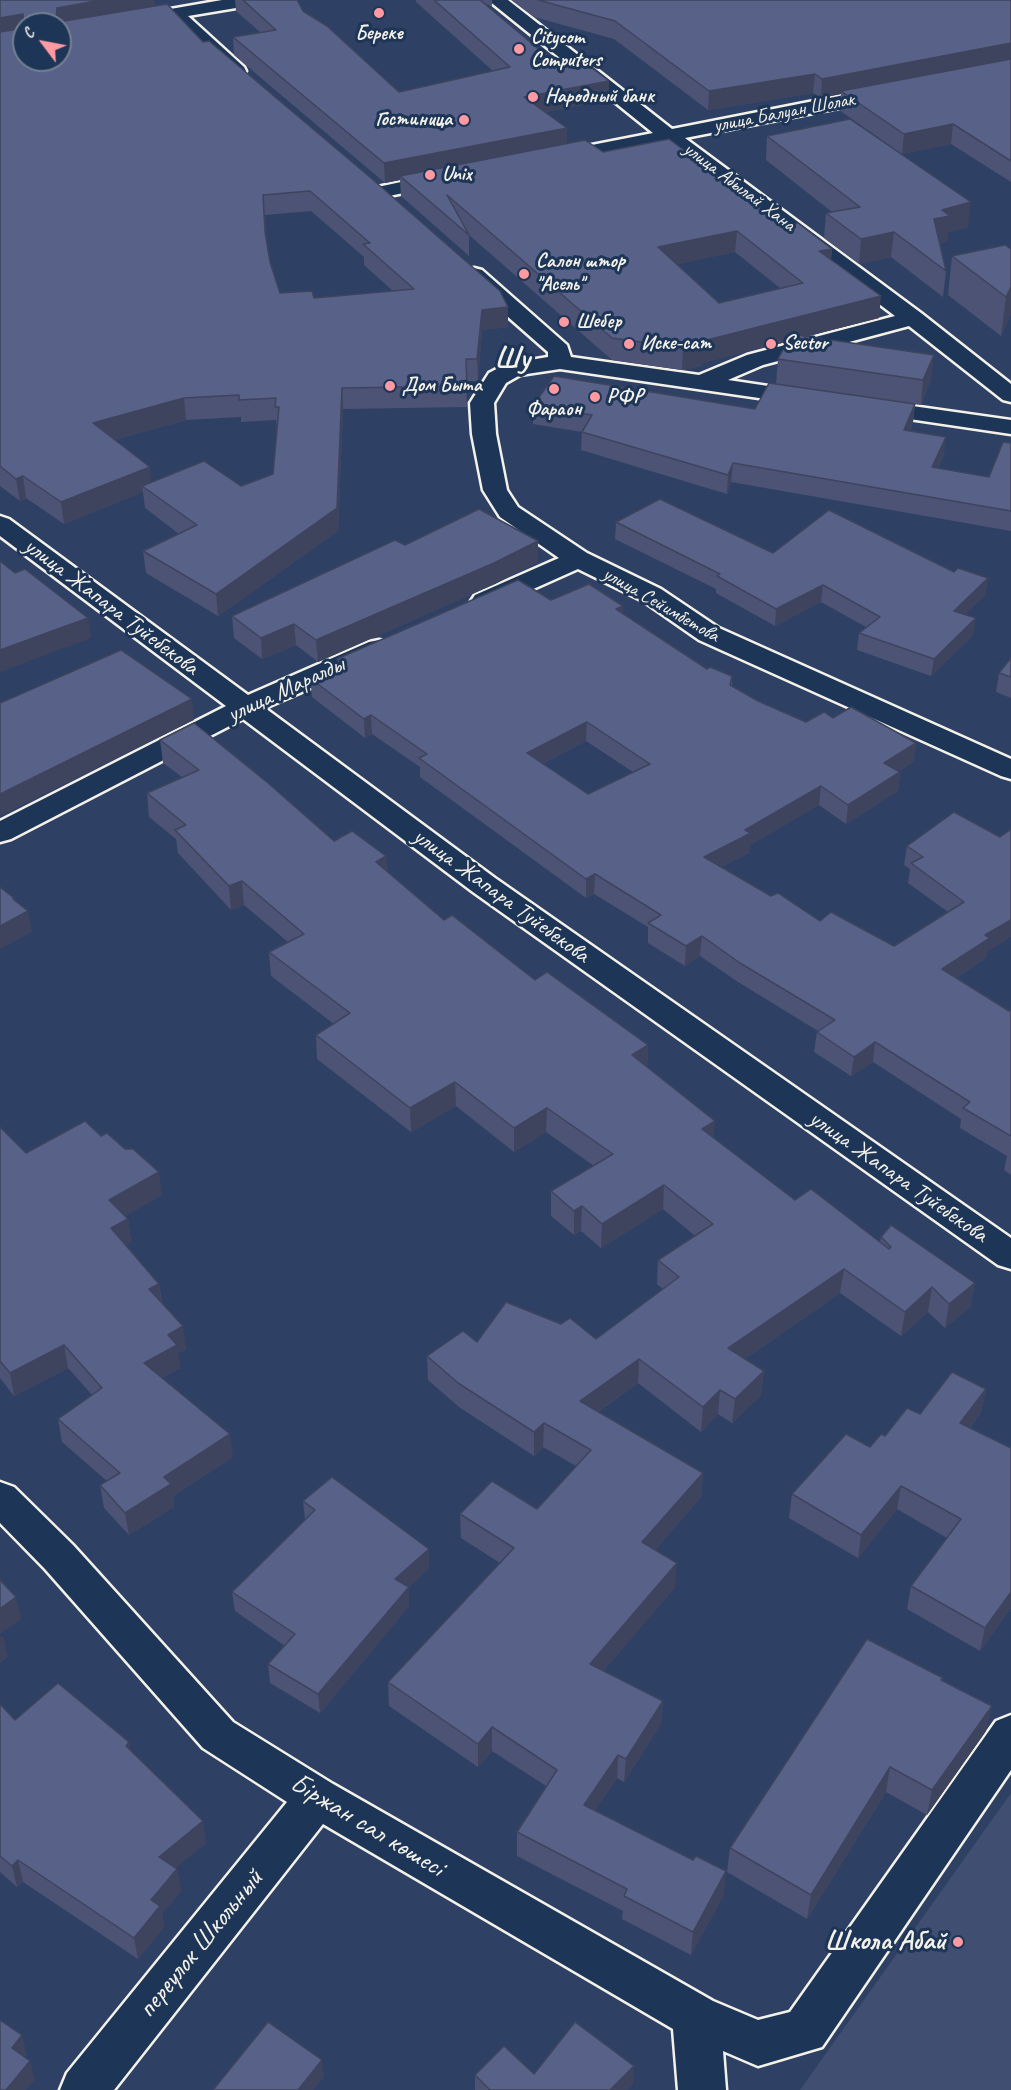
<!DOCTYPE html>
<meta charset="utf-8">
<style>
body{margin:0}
#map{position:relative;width:1011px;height:2090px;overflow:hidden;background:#2e4165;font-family:Caveat,sans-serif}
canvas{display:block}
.north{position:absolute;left:12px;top:12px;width:60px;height:60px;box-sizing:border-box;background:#1d3557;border:2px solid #738091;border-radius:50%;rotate:302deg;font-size:16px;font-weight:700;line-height:24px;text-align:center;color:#f4f1e8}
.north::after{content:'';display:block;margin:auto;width:21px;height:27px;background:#ff9aa2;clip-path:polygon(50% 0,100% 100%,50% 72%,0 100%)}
</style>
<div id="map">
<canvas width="1011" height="2090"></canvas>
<div class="north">С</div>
</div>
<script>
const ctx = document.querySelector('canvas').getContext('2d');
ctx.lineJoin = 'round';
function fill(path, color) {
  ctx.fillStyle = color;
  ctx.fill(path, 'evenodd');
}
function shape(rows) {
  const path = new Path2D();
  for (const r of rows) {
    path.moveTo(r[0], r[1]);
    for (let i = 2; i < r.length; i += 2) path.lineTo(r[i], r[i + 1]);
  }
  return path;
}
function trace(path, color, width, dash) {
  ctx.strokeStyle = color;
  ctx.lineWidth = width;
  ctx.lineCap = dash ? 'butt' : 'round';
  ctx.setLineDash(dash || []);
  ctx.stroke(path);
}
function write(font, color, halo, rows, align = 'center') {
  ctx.font = font + ' Caveat,sans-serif';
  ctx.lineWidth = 6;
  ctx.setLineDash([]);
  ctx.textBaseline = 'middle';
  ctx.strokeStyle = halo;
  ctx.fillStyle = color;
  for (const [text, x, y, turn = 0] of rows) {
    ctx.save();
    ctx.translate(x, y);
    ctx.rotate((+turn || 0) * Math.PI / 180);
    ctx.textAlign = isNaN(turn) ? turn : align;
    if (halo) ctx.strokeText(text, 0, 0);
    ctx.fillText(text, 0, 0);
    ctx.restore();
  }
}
const built = shape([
 [1011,1793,1011,2090,800,2090]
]);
const minor = shape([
 [222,0,263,0,260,4,188,16,244,67,246,71,244,75,237,77,230,75,170,19,159,21,153,20,150,16,153,12,159,11,222,0],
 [488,0,508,0,672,129,885,87,892,89,895,93,892,97,885,99,685,138,921,313,1011,384,1011,402,1003,400,909,326,763,365,728,380,815,393,819,398,815,403,807,405,560,369,520,375,506,383,494,403,496,434,507,490,518,507,587,553,661,589,719,628,1011,759,1011,779,1001,776,699,640,643,601,578,569,493,607,484,609,475,607,471,601,475,595,559,558,500,517,483,490,472,434,470,403,489,373,506,364,548,357,548,352,466,280,463,275,466,270,474,268,482,270,567,345,571,357,699,375,747,355,895,316,665,142,553,164,546,162,543,158,546,154,653,133,488,0],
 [443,173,450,175,453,179,450,183,380,198,373,196,370,192,373,188,443,173],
 [870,400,1011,420,1011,434,862,412,858,407,862,402,870,400],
 [0,516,9,519,248,695,369,642,379,640,389,642,393,648,389,654,265,708,495,878,1011,1238,1011,1269,998,1265,473,892,243,719,11,839,0,842,0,821,226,706,0,536,0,516],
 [0,1482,14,1487,73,1545,233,1722,333,1784,713,2001,758,2020,790,2012,996,1721,1011,1715,1011,1770,822,2047,758,2066,723,2051,726,2090,678,2090,673,2029,323,1824,114,2090,60,2090,67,2073,287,1802,203,1748,45,1569,0,1523,0,1482]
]);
const wall = shape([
 [0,0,155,6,203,42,508,327,482,330,478,381,466,381,467,407,343,409,338,531,218,616,146,573,143,551,179,534,145,508,143,492,64,524,26,498,20,501,0,486],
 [311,211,364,257,364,265,393,291,314,298,280,293,270,262,266,235,265,215],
 [241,417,241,422,276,420,277,429,273,474,241,486,151,483,114,440,186,420],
 [235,0,297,0,303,11,399,92,493,71,416,2,416,0,492,0,492,6,485,4,554,62,609,81,608,100,545,112,567,128,567,143,603,152,784,226,832,249,831,260,879,318,808,336,931,379,921,405,776,384,778,359,788,341,702,363,702,366,682,370,612,360,469,235,469,256,401,196,400,180,385,183,234,55,233,37,260,32,236,11],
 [735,252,780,288,719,303,677,264],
 [511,0,1011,0,1011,182,951,144,902,154,839,110,841,94,821,98,813,93,708,110,614,39,534,17],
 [767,136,968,227,948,232,947,241,940,243,946,271,943,297,891,257,859,264,824,238,826,213,832,212,766,160],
 [1011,249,1011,314,1001,336,948,295,952,256],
 [915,404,913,422,910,431,944,455,938,468,989,477,1011,443,1011,531,731,482,727,494,581,450,582,432,533,424,533,406,755,409],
 [616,522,773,553,954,572,988,578,985,595,965,614,973,635,931,676,857,650,859,633,866,627,821,602,775,626,716,593,716,589,615,539],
 [538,541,538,562,495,584,318,662,296,645,262,659,234,638,232,616,405,545],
 [551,600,623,606,623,614,707,669,732,676,732,686,758,701,806,722,833,718,916,743,913,762,899,771,900,772,898,791,846,824,819,805,750,845,749,853,721,867,771,896,820,921,894,946,948,912,908,883,910,869,904,865,907,846,954,812,987,952,986,958,956,978,1009,1011,1011,1009,1011,1175,1004,1170,1007,1156,960,1128,961,1119,873,1062,851,1076,814,1052,817,1032,818,1031,738,982,700,956,685,966,648,943,648,927,594,894,586,898,420,777,420,767,372,734,365,738,312,697,310,678,338,667,337,659],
 [586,741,633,772,588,794,542,764],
 [1011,658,1011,698,996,692,999,673],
 [160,740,334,841,386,856,387,872,444,920,535,980,648,1045,647,1066,714,1138,795,1200,880,1242,881,1237,975,1283,970,1307,945,1328,928,1312,901,1336,840,1293,745,1359,764,1371,761,1395,732,1423,718,1414,701,1432,638,1383,598,1412,703,1473,701,1497,655,1550,675,1587,603,1671,663,1701,661,1724,624,1782,617,1778,595,1810,724,1894,691,1955,622,1919,623,1911,517,1856,517,1832,546,1786,492,1751,478,1767,389,1706,388,1682,500,1563,461,1538,460,1514,537,1509,576,1466,543,1447,534,1456,459,1407,428,1380,427,1356,477,1342,596,1339,663,1289,657,1284,658,1260,695,1236,663,1209,601,1248,581,1231,574,1235,551,1216,551,1191,594,1166,546,1132,514,1152,456,1106,411,1132,317,1059,316,1035,334,1024,271,976,269,952,288,942,244,905,231,910,178,853,176,839,149,817,147,793,182,777,163,763],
 [0,1127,26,1153,162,1195,125,1216,128,1219,131,1242,126,1245,159,1284,162,1303,186,1349,178,1353,180,1368,162,1378,233,1457,173,1496,174,1507,129,1535,104,1508,100,1485,107,1481,62,1442,58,1419,92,1395,68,1368,14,1396,0,1378],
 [986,1389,981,1412,970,1428,1011,1448,1011,1608,980,1651,907,1609,911,1586,947,1538,897,1509,858,1558,789,1518,792,1494,870,1447,885,1436,920,1414],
 [303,1501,429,1568,409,1587,409,1606,320,1713,270,1683,268,1664,285,1646,235,1611,232,1592,305,1520],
 [942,1681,986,1731,927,1815,886,1792,807,1919,727,1872,730,1848],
 [0,1704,15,1720,129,1742,131,1751,206,1843,175,1868,177,1869,181,1891,162,1913,164,1927,138,1959,23,1882,17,1887,0,1872],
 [534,2074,633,2084,627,2090,475,2090,475,2075]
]);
const shadedWall = shape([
 [102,0,154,0,155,9,60,26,56,20,57,8],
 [23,14,24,33,0,36,0,18],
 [1011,43,1011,62,841,91,841,94,821,98,822,79],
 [815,74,813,93,708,110,709,91],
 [609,81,608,100,523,116,524,97],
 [953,124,951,144,902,154,904,134],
 [567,128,567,147,400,176,400,180,385,183,384,163],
 [971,202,968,227,948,232,947,241,931,245,934,219,942,210],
 [737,231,735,252,657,269,658,247],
 [894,232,891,257,859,264,861,239],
 [832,249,830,270,819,251],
 [1011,287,1011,314,1001,336,1006,297],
 [881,296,879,318,702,363,702,366,682,370,683,348,703,341],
 [508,307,508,327,482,330,478,381,477,359,482,310],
 [934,355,931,379,921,405,923,380],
 [342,388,343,409,338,531,218,616,216,594],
 [184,398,186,420,96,445,93,423],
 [915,404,913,422,902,448,904,430],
 [946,437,944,455,929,486,932,467],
 [733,463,731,482,727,494,728,475],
 [150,467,152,489,142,486,143,492,64,524,61,502],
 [23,476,26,498,20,501,16,479],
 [538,541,538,562,495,584,318,662,316,640],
 [988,578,985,595,951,628,954,611],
 [823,585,821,602,775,626,776,609],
 [623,606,623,624,616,609],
 [88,618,91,638,0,672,0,650],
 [976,618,973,635,931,676,934,659],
 [294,624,296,645,262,659,261,638],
 [192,699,194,720,0,816,0,794],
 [371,715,372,734,365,738,364,719],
 [587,722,586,741,526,772,527,753],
 [916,743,913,762,881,782,884,763],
 [900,772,898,791,846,824,848,805],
 [821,786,819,805,750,845,749,853,703,876,704,857,745,830],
 [386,856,387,880,376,862],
 [595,874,594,894,586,898,586,879],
 [242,881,244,905,231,910,229,886],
 [14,898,18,917,28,911,32,932,0,949,0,926,13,899],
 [1011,920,1011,937,987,952,986,958,939,989,942,969,985,935],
 [702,936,700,956,685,966,686,946],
 [875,1042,873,1062,851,1076,854,1057],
 [648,1045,647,1069,632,1055],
 [455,1082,456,1106,411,1132,410,1108],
 [547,1108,546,1132,514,1152,514,1128],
 [715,1121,713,1145,702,1129],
 [159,1172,162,1195,113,1223,109,1200],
 [664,1185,663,1209,601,1248,602,1224],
 [582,1206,581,1231,574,1235,574,1211],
 [128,1219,131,1242,115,1251,111,1228],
 [844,1269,840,1293,726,1372,728,1348],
 [975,1283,970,1307,945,1328,949,1304],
 [159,1284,162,1307,149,1289],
 [932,1287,928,1312,901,1336,905,1312],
 [183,1326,186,1349,178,1353,180,1368,148,1386,144,1363,168,1335],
 [64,1345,68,1368,14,1396,10,1373],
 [639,1359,638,1383,579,1425,580,1401],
 [764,1371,761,1395,732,1423,735,1399],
 [986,1389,981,1412,956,1447,960,1423],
 [720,1390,718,1414,701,1432,703,1407],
 [544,1423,543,1447,534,1456,534,1432],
 [230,1434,233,1457,173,1496,174,1507,129,1535,125,1513,164,1477],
 [703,1473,701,1497,641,1566,642,1542],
 [901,1486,897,1509,858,1558,861,1535],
 [429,1549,429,1568,409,1587,409,1606,320,1713,318,1694,395,1579],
 [677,1563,675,1587,589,1688,590,1664],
 [1011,1592,1011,1608,980,1651,985,1628],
 [16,1597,21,1619,0,1634,0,1609],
 [3,1635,8,1657,0,1663,0,1637],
 [663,1701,661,1724,624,1782,626,1759],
 [992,1706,986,1731,927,1815,932,1790],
 [492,1727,492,1751,478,1767,478,1744],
 [129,1742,133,1764,126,1746],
 [618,1755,617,1778,583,1828,584,1805],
 [890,1767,886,1792,807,1919,811,1895],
 [203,1821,206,1843,163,1879,159,1857],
 [18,1860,23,1882,17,1887,12,1866],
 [177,1869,181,1891,162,1913,164,1927,138,1959,134,1938,151,1900],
 [726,1871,724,1894,691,1955,693,1932],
 [22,2035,27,2055,17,2067,12,2048],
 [322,2060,324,2077,313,2090,298,2090],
 [30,2061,35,2080,26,2090,6,2090],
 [634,2066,633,2084,627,2090,610,2090]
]);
const building = shape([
 [0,0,102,0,57,8,56,20,58,22,167,4,203,42,209,41,371,178,500,291,508,307,482,310,477,359,466,359,467,386,342,388,337,508,216,594,143,551,197,525,142,486,204,461,241,486,273,474,279,407,275,407,276,398,239,400,239,395,184,398,93,423,150,467,61,502,23,476,16,479,0,466,0,32,24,28,23,14,0,18,0,0],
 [24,24,60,24,60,60,24,60,24,24],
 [310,191,370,243,363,244,414,289,314,298,312,291,280,293,270,262,265,232,263,195,310,191],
 [243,0,297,0,303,11,327,26,399,92,510,67,434,0,480,0,554,62,592,68,609,81,524,97,567,128,384,163,233,37,276,30,243,0],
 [538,0,1011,0,1011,43,822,79,815,74,709,91,615,21,538,0],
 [1011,59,1011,161,953,124,904,134,841,91,1011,59],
 [850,119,971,202,942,210,950,216,934,219,946,271,894,232,861,239,826,213,860,207,767,136,850,119],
 [669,139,784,226,798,223,832,249,819,251,881,296,703,341,703,344,683,348,612,338,447,195,469,235,400,176,585,140,603,152,669,139],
 [737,231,803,283,719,303,658,247,737,231],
 [1005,245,1011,249,1011,287,1006,297,952,256,1005,245],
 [797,335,934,355,923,380,778,359,790,337,797,335],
 [554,376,755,409,769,383,915,404,904,430,946,437,932,467,989,477,1003,442,1011,443,1011,511,733,463,728,475,582,432,592,415,533,406,554,376],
 [660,499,773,553,829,510,954,572,958,568,988,578,954,611,976,618,934,659,859,633,880,617,823,585,776,609,717,576,720,574,616,522,660,499],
 [479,509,538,541,494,563,316,640,294,624,261,638,232,616,395,540,405,545,479,509],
 [0,561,15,573,25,569,88,618,0,650,0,561],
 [518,580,551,600,589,584,623,606,616,609,707,669,710,667,732,676,730,685,758,701,806,722,824,712,833,718,851,707,916,743,884,763,900,772,848,805,821,786,745,830,751,833,704,857,771,896,778,893,820,921,831,912,894,946,964,902,911,863,923,857,907,846,954,812,1000,837,1011,829,1011,920,985,935,990,938,942,969,1009,1011,1011,1009,1011,1136,963,1108,970,1102,875,1042,854,1057,817,1032,835,1020,740,963,702,936,686,946,648,923,661,915,595,874,586,879,419,758,427,754,371,715,364,719,310,678,344,664,337,659,518,580],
 [587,722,650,764,588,794,527,753,587,722],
 [121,650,192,699,0,794,0,703,121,650],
 [1011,658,1011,677,999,673,1011,658],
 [194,723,268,783,334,841,352,831,386,856,376,862,444,920,452,915,535,980,547,972,648,1045,632,1055,715,1121,702,1129,795,1200,811,1189,889,1249,891,1247,881,1237,891,1225,975,1283,949,1304,932,1287,905,1312,844,1269,728,1348,764,1371,735,1399,720,1390,703,1407,639,1359,580,1401,703,1473,642,1542,677,1563,590,1664,663,1701,626,1759,618,1755,584,1805,693,1860,696,1856,726,1871,693,1932,624,1896,627,1889,517,1832,557,1770,492,1727,478,1744,388,1682,514,1548,460,1514,492,1481,537,1509,591,1450,544,1423,534,1432,458,1383,427,1356,463,1331,477,1342,506,1302,561,1324,570,1318,596,1339,679,1277,658,1260,713,1224,664,1185,602,1224,582,1206,574,1211,551,1191,613,1154,547,1108,514,1128,455,1082,410,1108,316,1035,350,1013,269,952,304,934,242,881,229,886,175,830,186,825,147,793,199,770,160,740,194,723],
 [0,887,14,898,13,899,28,911,0,926,0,887],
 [85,1121,101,1136,107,1133,125,1149,133,1149,159,1172,109,1200,128,1219,111,1228,159,1284,149,1289,183,1326,168,1335,177,1345,144,1363,230,1434,164,1477,171,1484,125,1513,100,1485,120,1473,58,1419,102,1388,64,1345,10,1373,0,1361,0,1127,26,1153,85,1121],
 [952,1372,986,1389,960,1423,1011,1448,1011,1592,985,1628,911,1586,961,1519,901,1486,861,1535,792,1494,846,1434,870,1447,881,1434,885,1436,907,1408,920,1414,952,1372],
 [332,1477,429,1549,395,1579,409,1587,318,1694,268,1664,295,1634,232,1592,315,1510,303,1501,332,1477],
 [0,1580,16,1597,0,1609,0,1580],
 [867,1639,943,1678,941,1680,992,1706,932,1790,890,1767,811,1895,730,1848,867,1639],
 [58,1683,129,1742,126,1746,203,1821,159,1857,177,1869,151,1900,160,1906,134,1938,18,1860,12,1866,0,1856,0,1704,15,1720,58,1683],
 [0,2020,22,2035,12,2048,30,2061,6,2090,0,2090,0,2020],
 [268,2022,322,2060,298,2090,213,2090,268,2022],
 [575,2022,634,2066,610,2090,490,2090,475,2075,504,2046,534,2074,575,2022]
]);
const markers = [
 [379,13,6,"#ff9aa2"],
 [519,49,6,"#ff9aa2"],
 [533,97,6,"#ff9aa2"],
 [464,120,6,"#ff9aa2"],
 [430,175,6,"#ff9aa2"],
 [524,274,6,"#ff9aa2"],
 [564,322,6,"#ff9aa2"],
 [629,344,6,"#ff9aa2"],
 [771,344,6,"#ff9aa2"],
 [390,386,6,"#ff9aa2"],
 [554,389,6,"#ff9aa2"],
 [595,397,6,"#ff9aa2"],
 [958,1942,6,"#ff9aa2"]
];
const farPoinames = [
 ["Береке",379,34,"center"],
 ["Citycom",531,38],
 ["Computers",531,61],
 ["Народный банк",545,97],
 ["Гостиница",452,120,"right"],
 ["Unix",442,175],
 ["Салон штор",536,262],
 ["\"Асель\"",536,285],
 ["Шебер",576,322],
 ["Иске-сат",641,344],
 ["Sector",783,344],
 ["Дом Быта",402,386],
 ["РФР",607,397],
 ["Фараон",554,410,"center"]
];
const farStreetnames = [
 ["улица Балуан Шолак",784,113,-11],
 ["улица Абылай Хана",739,187,37],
 ["улица Сейимбетова",661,605,30]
];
const streetNames = [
 ["улица Жапара Туйебекова",111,607,37],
 ["улица Маралды",286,690,-25],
 ["улица Жапара Туйебекова",501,896,36],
 ["улица Жапара Туйебекова",898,1177,35]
];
const nearStreetnames = [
 ["Біржан сал көшесі",367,1826,31],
 ["переулок Школьный",201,1944,-51]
];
const nearPoinames = [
 ["Школа Абай",946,1942]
];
const farTownnames = [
 ["Шу",512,359]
];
fill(built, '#3f4e71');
trace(minor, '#f4f1e8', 5);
fill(minor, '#1d3557');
fill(wall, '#4c5374');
fill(shadedWall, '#3e445e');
fill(building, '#586187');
trace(building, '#3e445e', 1.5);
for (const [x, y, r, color] of markers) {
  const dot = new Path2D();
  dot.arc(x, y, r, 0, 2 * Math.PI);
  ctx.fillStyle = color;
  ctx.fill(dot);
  trace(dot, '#1d3557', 2);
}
write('bold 20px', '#f4f1e8', '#1d3557', farPoinames, 'left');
write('20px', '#f4f1e8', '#1d3557', farStreetnames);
write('24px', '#f4f1e8', '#1d3557', streetNames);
write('28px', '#f4f1e8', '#1d3557', nearStreetnames);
write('bold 28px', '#f4f1e8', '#1d3557', nearPoinames, 'right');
write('bold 30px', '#f4f1e8', '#1d3557', farTownnames);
</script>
